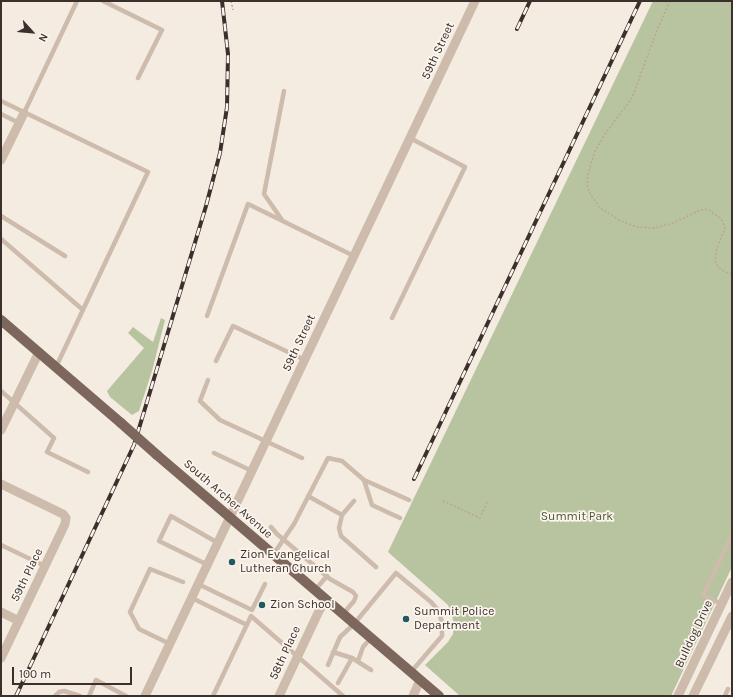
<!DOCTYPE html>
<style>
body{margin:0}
#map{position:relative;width:733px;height:697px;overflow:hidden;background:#f4ebe1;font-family:Karla,sans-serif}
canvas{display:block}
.frame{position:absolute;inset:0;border:2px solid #3b302b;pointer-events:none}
.north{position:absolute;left:12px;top:12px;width:40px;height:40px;-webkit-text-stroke:3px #fbf5ee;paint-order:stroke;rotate:117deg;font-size:11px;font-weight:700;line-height:16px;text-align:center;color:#3b302b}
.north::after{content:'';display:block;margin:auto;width:14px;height:18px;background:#3b302b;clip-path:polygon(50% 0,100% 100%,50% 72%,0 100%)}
.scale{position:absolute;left:12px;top:667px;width:120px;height:18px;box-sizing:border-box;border:2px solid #3b302b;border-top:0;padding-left:5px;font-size:12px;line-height:14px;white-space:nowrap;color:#3b302b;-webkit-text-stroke:3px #fbf5ee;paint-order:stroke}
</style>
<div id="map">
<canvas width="733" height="697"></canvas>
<div class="frame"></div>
<div class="north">N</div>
<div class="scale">100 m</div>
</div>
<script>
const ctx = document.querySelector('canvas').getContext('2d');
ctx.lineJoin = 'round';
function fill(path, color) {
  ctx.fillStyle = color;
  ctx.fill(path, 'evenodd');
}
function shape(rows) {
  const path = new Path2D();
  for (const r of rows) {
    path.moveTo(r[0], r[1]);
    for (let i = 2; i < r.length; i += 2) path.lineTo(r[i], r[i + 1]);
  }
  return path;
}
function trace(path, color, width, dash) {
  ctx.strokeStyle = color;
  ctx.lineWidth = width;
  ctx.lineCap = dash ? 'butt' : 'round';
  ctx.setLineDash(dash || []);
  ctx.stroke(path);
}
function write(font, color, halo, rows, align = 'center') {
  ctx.font = font + ' Karla,sans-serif';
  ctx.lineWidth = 3.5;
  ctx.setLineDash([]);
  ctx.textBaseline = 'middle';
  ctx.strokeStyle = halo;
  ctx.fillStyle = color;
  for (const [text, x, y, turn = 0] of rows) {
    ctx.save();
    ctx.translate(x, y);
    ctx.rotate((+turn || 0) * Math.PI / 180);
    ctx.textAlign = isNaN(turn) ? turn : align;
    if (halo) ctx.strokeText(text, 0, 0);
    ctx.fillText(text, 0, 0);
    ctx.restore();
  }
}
const green = shape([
 [653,1,732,1,732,567,671,696,460,696,425,665,448,642,453,634,454,625,452,615,448,605,388,552],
 [161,318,165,320,152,371,139,411,132,415,110,397,107,391,144,348,128,333,133,327,153,342]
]);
const path = shape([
 [231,1,233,10],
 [670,1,657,30,632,98,605,134,595,151,588,174,587,184,590,194,600,208,619,220,637,227,655,228,673,223,698,211,705,209,709,210,720,218,723,222,725,228,717,248,715,260,718,267,725,272,732,274],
 [443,501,480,518,488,500]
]);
const service = shape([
 [103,1,162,30,138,78],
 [1,101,148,172,56,367],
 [24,113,77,1],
 [1,114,19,123],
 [1,216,65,256],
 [282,220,264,194,284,91],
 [1,239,83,310],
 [207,316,248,204,354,256],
 [392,318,465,167,410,138],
 [216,361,233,326,305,360],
 [208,380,200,401,220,420,302,458],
 [1,391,54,438,47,452,88,472],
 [214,453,252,471],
 [364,480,372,505,400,518],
 [308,496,342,515,339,528,341,536,376,567],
 [342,515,354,501],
 [271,527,277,534,330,579,353,592,356,596,354,601,343,614],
 [1,545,45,566],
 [273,555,294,524,328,458,342,461,364,480,409,500],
 [208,565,159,541,171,516,218,543],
 [198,584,252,610,265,584],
 [315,590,327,576],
 [192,598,247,625],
 [722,604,703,595,732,535],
 [170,644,139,629,130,612,150,569,183,582],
 [333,652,352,658,371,670],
 [358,661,363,647,371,638],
 [328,665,340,637,354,624,396,573,431,602,438,610,442,622,442,636,411,672],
 [338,683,352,658],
 [55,696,59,692,64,691,80,696],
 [89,696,96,680,126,696],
 [213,696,251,616,343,696],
 [725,696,728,689]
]);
const minor = shape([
 [1,160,24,113],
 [1,430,39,352],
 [1,484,63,514,66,518,65,524,1,658],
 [1,612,19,621],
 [145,696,475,1],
 [279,696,319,611,326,600],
 [413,696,420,680],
 [678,696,732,582],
 [693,696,732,616]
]);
const primary = shape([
 [1,320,121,423],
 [157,455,439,696]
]);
const rail = shape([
 [517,29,530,1],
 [414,479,640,1],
 [16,696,134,445,206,206,220,153,227,107,228,54,222,1]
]);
const primaryBridge = shape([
 [121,423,157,455]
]);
const markers = [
 [232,562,4,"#1f5a5e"],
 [262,605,4,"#1f5a5e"],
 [406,619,4,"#1f5a5e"]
];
const streetNames = [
 ["59th Street",438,51,-65],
 ["59th Street",299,343,-65],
 ["South Archer Avenue",228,499,41],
 ["59th Place",27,575,-64],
 ["Bulldog Drive",694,634,-65],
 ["58th Place",285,653,-65]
];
const parkNames = [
 ["Summit Park",577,517]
];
const poiNames = [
 ["Zion Evangelical",240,555],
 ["Lutheran Church",240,569],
 ["Zion School",270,605],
 ["Summit Police",414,612],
 ["Department",414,626]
];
fill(green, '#b8c4a0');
trace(path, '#b9a596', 1.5, [2, 2]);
trace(service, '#cdbbac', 4.5);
trace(minor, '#cdbbac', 9);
trace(primary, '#7d675c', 10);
trace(rail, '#3b302b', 4);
trace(rail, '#fbf5ee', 2.5, [8]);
trace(primaryBridge, '#7d675c', 10);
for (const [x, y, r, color] of markers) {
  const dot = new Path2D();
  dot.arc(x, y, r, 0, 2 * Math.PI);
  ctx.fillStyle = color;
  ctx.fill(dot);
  trace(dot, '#fbf5ee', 1.5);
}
write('12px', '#3b302b', '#fbf5ee', streetNames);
write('12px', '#4a5a2e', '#fbf5ee', parkNames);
write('12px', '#3b302b', '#fbf5ee', poiNames, 'left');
</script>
